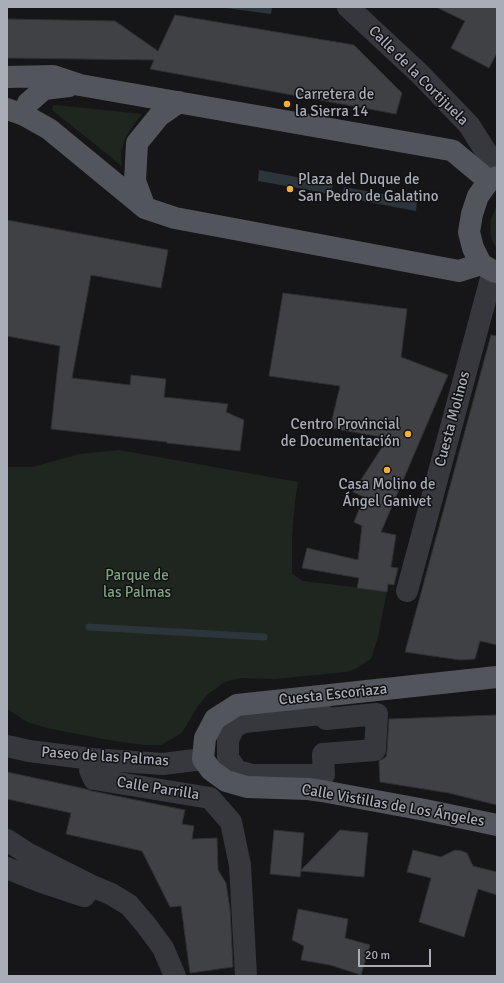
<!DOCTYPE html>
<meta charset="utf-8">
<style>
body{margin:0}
#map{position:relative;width:504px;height:983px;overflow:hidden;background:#161618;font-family:Signika,sans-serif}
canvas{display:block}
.frame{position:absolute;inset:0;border:8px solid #a8adb8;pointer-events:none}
.scale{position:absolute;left:358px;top:949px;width:73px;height:18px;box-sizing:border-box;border:2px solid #a8adb8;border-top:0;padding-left:5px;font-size:12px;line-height:14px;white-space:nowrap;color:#a8adb8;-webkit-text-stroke:3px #111113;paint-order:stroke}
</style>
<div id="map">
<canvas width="504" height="983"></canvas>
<div class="frame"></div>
<div class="scale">20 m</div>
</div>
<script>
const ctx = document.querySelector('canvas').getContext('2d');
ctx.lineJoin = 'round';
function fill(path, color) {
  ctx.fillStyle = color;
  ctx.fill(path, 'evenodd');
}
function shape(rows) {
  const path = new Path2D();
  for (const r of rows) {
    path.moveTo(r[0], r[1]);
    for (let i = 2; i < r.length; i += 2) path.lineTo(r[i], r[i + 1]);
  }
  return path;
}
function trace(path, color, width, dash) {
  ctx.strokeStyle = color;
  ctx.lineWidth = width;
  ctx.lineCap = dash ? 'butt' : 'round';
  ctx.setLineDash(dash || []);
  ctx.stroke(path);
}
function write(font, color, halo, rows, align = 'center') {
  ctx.font = font + ' Signika,sans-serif';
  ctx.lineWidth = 3;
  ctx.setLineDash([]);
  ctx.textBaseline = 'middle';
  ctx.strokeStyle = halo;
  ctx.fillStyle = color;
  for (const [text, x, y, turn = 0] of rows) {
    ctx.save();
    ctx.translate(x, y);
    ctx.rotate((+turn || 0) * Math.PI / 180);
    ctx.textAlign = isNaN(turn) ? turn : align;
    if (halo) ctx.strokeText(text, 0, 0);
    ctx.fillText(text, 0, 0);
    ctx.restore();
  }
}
const green = shape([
 [56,105,142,114,132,127,125,139,121,152,122,166,52,110,53,106],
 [497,205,497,250,492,240,490,230,491,219],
 [119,450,298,482,295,501,292,537,292,574,303,581,387,591,378,637,371,659,355,669,346,672,275,679,240,678,225,682,208,694,197,707,182,733,161,745,145,745,114,741,51,729,27,722,7,709,7,467,32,467,80,454]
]);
const water = shape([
 [227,7,272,7,271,14,226,8],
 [259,170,333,184,331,194,258,181],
 [344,187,417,200,416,211,342,197]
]);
const stream = shape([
 [89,627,264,637]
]);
const building = shape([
 [436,7,497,7,497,53,489,68,451,48,465,21,436,7],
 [175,15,354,45,402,93,396,114,150,69,154,60,7,58,7,19,115,21,158,51,175,15],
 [7,220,168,250,161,288,91,275,72,378,130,385,131,375,166,379,164,397,228,404,226,412,244,420,240,451,167,443,167,442,51,429,60,346,7,336,7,220],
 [283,293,407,309,401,357,448,375,381,532,396,535,391,567,398,568,394,585,388,584,387,592,357,588,359,578,302,568,307,548,358,560,362,526,354,522,364,497,353,492,388,438,330,428,340,386,269,376,283,293],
 [491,335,497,336,497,645,480,641,475,659,460,660,405,652,491,335],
 [497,715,497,805,449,793,380,782,379,761,386,757,387,751,389,719,497,715],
 [7,772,86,789,92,791,185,810,182,824,194,826,192,839,217,838,218,870,226,883,230,909,233,967,190,973,181,906,170,907,142,851,66,834,71,813,7,799,7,772],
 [274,830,304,833,301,870,340,830,368,833,364,877,301,871,300,877,270,874,274,830],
 [413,850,441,857,455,850,462,851,467,853,473,866,497,872,497,895,478,889,464,937,419,922,431,878,407,872,413,850],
 [298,909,348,919,345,938,370,945,361,975,330,965,301,960,304,946,292,940,298,909]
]);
const minor = shape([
 [348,7,420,74,469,125,497,169],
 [407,591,493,271],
 [321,714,325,716,326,719,377,714,375,750,323,754,324,775,252,775,237,771,228,758,228,740,234,727,244,722,321,714],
 [7,746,29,751,92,759,149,763,163,764,203,759],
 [92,759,90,770,94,779,210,798,231,822,240,865,246,976],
 [7,840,27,853,92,886,111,894,129,905,146,925,163,948,175,976],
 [7,868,39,881,84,896,90,889]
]);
const major = shape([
 [7,77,53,76,80,85,450,150,453,151,489,181],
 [7,109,24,115,49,129,145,208,175,218,459,271,481,264],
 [24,115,28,103,44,89,69,86],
 [497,177,489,181,478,196,472,214,469,232,473,248,481,264,493,271,497,272],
 [145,208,135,181,137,143,159,116,179,102],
 [497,677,237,705,215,719,205,738,203,759,211,770,226,781,247,787,308,789,322,791,425,810,497,825]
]);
const markers = [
 [287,104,4,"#f2b134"],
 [290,189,4,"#f2b134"],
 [408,434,4,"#f2b134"],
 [387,470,4,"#f2b134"]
];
const streetNames = [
 ["Calle de la Cortijuela",418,76,45],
 ["Cuesta Molinos",453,419,-75],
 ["Cuesta Escoriaza",333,695,-6],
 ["Paseo de las Palmas",105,757,4],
 ["Calle Parrilla",158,789,9],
 ["Calle Vistillas de Los Ángeles",393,806,10]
];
const poiNames = [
 ["Carretera de",295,95],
 ["la Sierra 14",295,112],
 ["Plaza del Duque de",298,180],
 ["San Pedro de Galatino",298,197],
 ["Centro Provincial",400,425,"right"],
 ["de Documentación",400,442,"right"],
 ["Casa Molino de",387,485,"center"],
 ["Ángel Ganivet",387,502,"center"]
];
const parkNames = [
 ["Parque de",137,576],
 ["las Palmas",137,593]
];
fill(green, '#1e261f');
fill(water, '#2c353c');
trace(stream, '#2c353c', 7);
fill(building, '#404145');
trace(building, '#303034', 1);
trace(minor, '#37383d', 22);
trace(major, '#53555c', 22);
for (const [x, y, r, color] of markers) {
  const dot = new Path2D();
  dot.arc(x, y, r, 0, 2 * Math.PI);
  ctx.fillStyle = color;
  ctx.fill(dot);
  trace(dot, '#111113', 1.5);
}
write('15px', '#a8adb8', '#111113', streetNames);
write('15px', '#a8adb8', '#111113', poiNames, 'left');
write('15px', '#7fa381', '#111113', parkNames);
</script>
